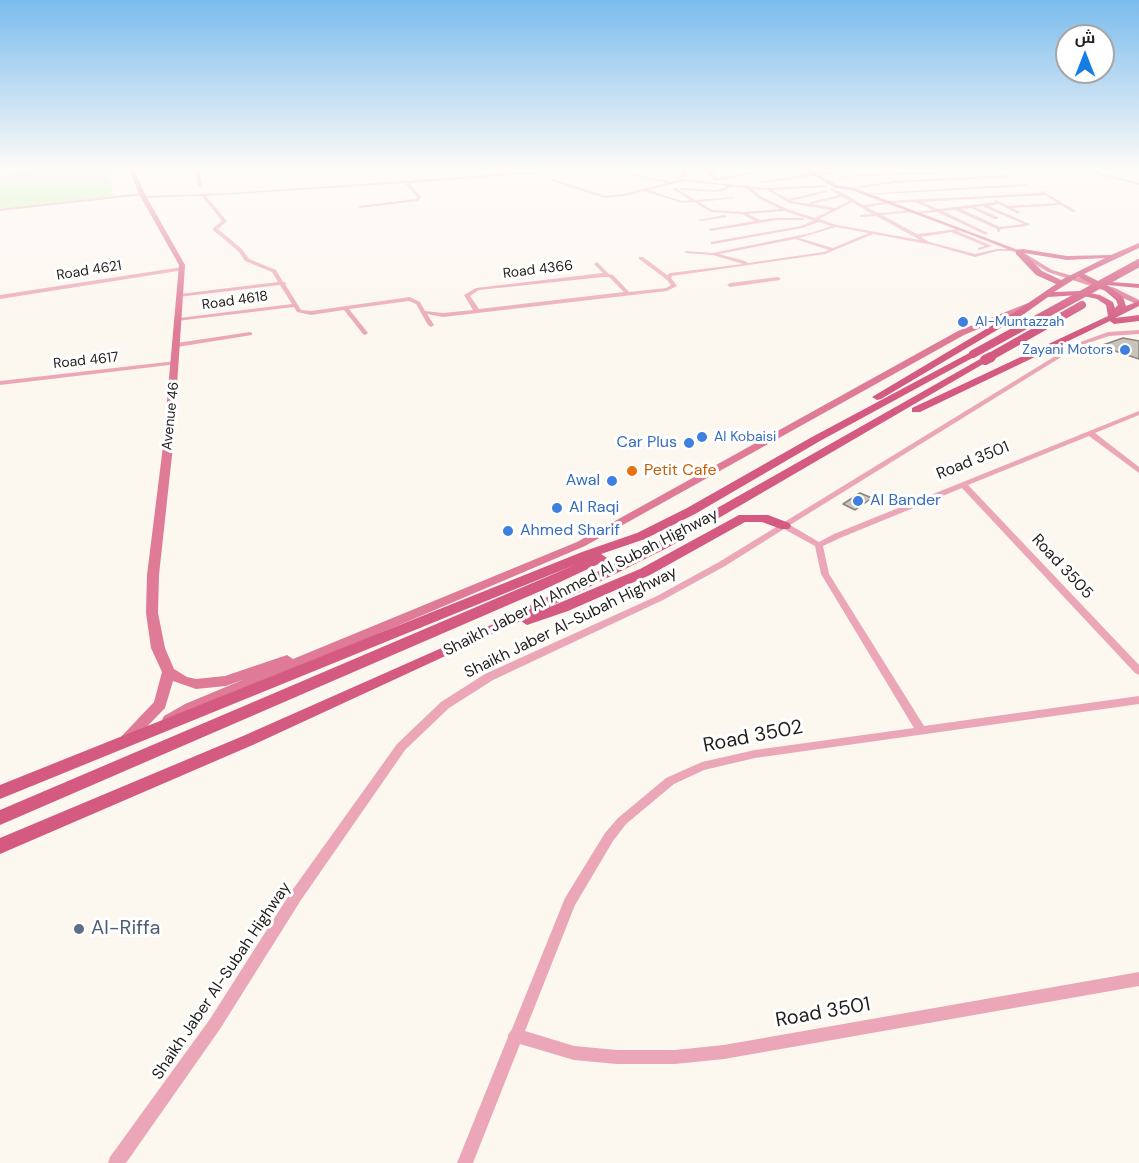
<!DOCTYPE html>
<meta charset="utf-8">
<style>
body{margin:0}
#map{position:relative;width:1139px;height:1163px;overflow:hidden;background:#fcf7ef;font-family:"DM Sans",Cairo,sans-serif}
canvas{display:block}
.north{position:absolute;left:1055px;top:24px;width:60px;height:60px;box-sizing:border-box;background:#fff;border:2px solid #a6a5a4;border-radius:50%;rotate:0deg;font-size:16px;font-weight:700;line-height:24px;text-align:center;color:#211f1c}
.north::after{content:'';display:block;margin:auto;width:21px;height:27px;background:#167de5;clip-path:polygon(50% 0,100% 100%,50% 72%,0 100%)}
</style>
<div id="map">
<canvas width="1139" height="1163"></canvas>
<div class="north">ش</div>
</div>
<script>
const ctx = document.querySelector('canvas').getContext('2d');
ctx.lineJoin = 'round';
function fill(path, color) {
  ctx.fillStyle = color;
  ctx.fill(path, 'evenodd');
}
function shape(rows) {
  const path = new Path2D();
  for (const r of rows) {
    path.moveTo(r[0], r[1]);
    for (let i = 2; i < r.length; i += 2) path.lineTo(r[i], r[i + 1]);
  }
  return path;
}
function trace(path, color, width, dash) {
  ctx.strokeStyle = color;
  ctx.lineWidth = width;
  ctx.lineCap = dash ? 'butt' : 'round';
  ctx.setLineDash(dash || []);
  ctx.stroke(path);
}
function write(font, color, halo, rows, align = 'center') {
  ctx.font = font + ' "DM Sans",sans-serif';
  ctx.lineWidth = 6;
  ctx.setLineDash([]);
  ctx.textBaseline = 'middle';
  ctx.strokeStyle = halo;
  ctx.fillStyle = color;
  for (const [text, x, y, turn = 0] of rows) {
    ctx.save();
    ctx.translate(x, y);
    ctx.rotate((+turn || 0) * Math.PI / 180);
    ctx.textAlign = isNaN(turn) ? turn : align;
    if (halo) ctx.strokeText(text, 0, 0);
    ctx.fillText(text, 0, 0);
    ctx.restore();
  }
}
const green = shape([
 [40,169,110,169,113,196,0,210,0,176]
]);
const building = shape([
 [1123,338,1139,341,1139,359,1100,346,1123,338],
 [860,493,872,498,855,510,843,504,860,493]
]);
const street = shape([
 [203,169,208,169,199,173,202,186,200,187,198,186,195,172,203,169],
 [575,169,588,169,409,183,421,197,418,201,360,208,358,206,416,199,417,197,405,183,206,196,227,221,218,229,242,249,249,259,276,270,283,282,287,283,285,284,301,310,311,311,410,297,420,302,425,311,443,313,473,310,464,295,476,288,603,273,594,264,597,262,609,274,613,275,629,292,666,288,671,285,666,279,639,259,639,257,643,257,667,275,670,273,743,264,713,255,686,253,684,252,686,251,713,253,811,233,831,226,819,222,802,228,713,244,711,244,711,242,801,226,813,221,812,220,784,211,748,214,760,220,777,218,803,218,805,219,803,220,777,220,711,231,709,229,755,221,742,214,711,212,694,202,682,203,644,191,624,196,605,198,549,180,552,179,605,196,624,194,668,183,604,169,673,182,684,179,762,188,828,185,827,187,772,190,788,199,827,190,827,192,791,201,809,204,810,202,839,195,830,190,831,188,845,194,863,205,886,202,888,201,1041,193,1040,192,1042,191,1076,211,1072,212,1061,205,1012,208,1020,212,1018,214,999,204,989,206,1030,224,1027,226,1001,229,999,232,997,231,997,229,955,210,943,211,988,233,986,235,937,212,915,214,917,212,933,210,916,202,893,203,867,207,878,213,915,210,913,212,882,215,917,234,958,229,960,230,957,231,992,246,978,250,978,248,985,246,951,232,921,237,929,242,975,254,997,249,1014,249,1016,250,1014,251,997,251,975,257,933,245,873,234,825,254,672,276,671,278,677,286,667,291,443,317,427,314,434,325,431,327,428,325,416,304,409,301,349,309,368,333,365,335,363,334,344,310,311,315,297,312,294,307,177,321,177,319,179,318,292,304,280,285,178,297,177,296,180,294,278,282,272,272,245,261,238,251,213,230,213,228,222,221,202,196,144,198,142,197,144,196,231,193,575,169],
 [684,181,726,186,722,189,714,190,681,188,680,190,714,192,724,191,731,187,746,188,760,199,780,209,744,212,712,210,699,202,735,198,733,197,695,200,676,188,674,188,674,190,690,200,682,201,648,190,684,181],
 [752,189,767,190,789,203,831,210,815,218,787,209,762,197,752,189],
 [1045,195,1058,203,1008,206,996,200,994,201,995,202,938,209,922,202,1045,195],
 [842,197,849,201,835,208,812,204,842,197],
 [852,202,872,214,860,215,860,217,876,216,920,240,837,225,819,219,852,202],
 [984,206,984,207,1024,224,1000,227,961,209,971,208,994,219,998,219,998,217,975,207,984,206],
 [836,227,869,233,833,248,799,238,836,227],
 [795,239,829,250,824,252,748,263,745,261,719,254,795,239],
 [603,277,609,277,624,292,479,309,470,296,479,290,603,277],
 [675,169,679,169,689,174,678,179,678,177,684,174,675,169],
 [704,169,708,169,718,178,772,169,778,169,714,181,712,180,714,179,704,169],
 [849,169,853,169,854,171,762,183,760,182,814,173,850,170,849,169],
 [996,169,997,171,841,177,839,176,996,169],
 [1077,169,1082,169,1139,183,1139,185,1077,169],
 [1122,169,1139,171,1139,173,1124,170,1122,169],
 [1011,175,1010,177,895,183,848,189,846,188,895,181,1011,175],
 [1027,184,1028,186,864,195,862,194,1027,184],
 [142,193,143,195,0,211,0,209,142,193],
 [725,215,727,217,700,221,698,220,725,215],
 [182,267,185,269,184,270,0,299,0,295,182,267],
 [778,277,780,278,780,280,730,287,727,285,730,283,778,277],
 [1139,330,1139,334,1109,336,1079,346,790,525,819,542,834,534,1139,411,1139,415,1095,433,1139,467,1139,473,1089,436,968,485,1139,665,1139,675,1135,673,962,488,840,538,823,546,829,574,924,726,1139,696,1139,704,755,758,704,770,674,784,626,824,613,841,575,905,525,1031,574,1046,617,1050,675,1050,724,1045,1139,972,1139,986,724,1059,675,1064,617,1064,574,1060,520,1044,473,1163,457,1163,508,1037,508,1035,512,1029,565,898,605,833,618,818,666,778,702,762,755,750,914,728,821,574,815,546,784,529,725,566,663,600,493,680,449,708,405,750,301,900,220,1029,126,1163,108,1163,110,1157,210,1019,291,892,397,744,441,702,485,674,657,596,719,562,1075,344,1108,332,1139,330],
 [250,332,252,333,252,335,177,347,174,345,177,343,250,332],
 [176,361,178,362,178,364,0,385,0,381,176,361]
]);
const secondary = shape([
 [129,169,134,169,145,194,185,265,173,446,159,575,158,613,165,648,174,669,187,677,196,679,225,676,287,655,293,659,577,542,958,331,1028,303,1035,305,964,335,585,546,195,712,169,725,164,724,162,720,164,716,185,704,245,679,226,686,196,689,173,681,165,708,131,743,126,744,121,743,119,739,154,702,162,672,151,648,146,613,147,575,163,446,179,265,139,194,129,169],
 [803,169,808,169,837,185,854,188,1021,251,1052,270,1115,288,1139,300,1139,305,1109,292,1048,272,1017,253,982,239,851,190,835,188,803,169]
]);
const primary = shape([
 [1139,243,1139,248,1084,274,1098,281,1139,284,1139,288,1107,285,1123,297,1126,306,1139,301,1139,306,1115,318,1139,315,1139,321,1114,324,1110,321,920,412,912,412,912,408,1108,316,1106,305,1097,299,1079,295,1048,297,1024,314,881,399,877,400,872,397,1018,310,1056,284,1036,275,1016,254,1016,250,1023,249,1067,256,1111,255,1139,243],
 [1024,253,1067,260,1105,258,1061,280,1042,271,1024,253],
 [1078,277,1104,290,1116,300,1118,305,1115,308,1113,302,1100,295,1079,291,1054,292,1078,277],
 [973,351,976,352,976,356,820,441,695,514,645,539,601,554,607,558,605,561,543,590,0,825,0,810,577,564,0,799,0,785,582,552,637,533,687,508,812,437,973,351],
 [982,358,990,360,669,547,545,609,640,569,739,515,768,515,789,523,791,526,789,529,781,529,762,522,745,522,650,575,568,611,527,625,521,621,255,744,0,854,0,838,243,736,471,635,659,541,982,358]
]);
const primaryBridgeFar1 = shape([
 [973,354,1139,263],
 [988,358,1082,305]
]);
const primaryBridge = shape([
 [985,360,991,357]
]);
const markers = [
 [963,322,6,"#3f7fe0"],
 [1125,350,6,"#3f7fe0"],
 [702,437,6,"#3f7fe0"],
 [689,443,6,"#3f7fe0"],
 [632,471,6,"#e8710a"],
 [612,481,6,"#3f7fe0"],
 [858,501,6,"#3f7fe0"],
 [557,508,6,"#3f7fe0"],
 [508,531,6,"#3f7fe0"],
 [79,929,6,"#5c6f8a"]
];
const farStreetnames = [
 ["Road 4366",538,270,-7],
 ["Road 4621",89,271,-9],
 ["Road 4618",235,301,-8],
 ["Road 4617",86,361,-6],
 ["Avenue 46",171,416,-84]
];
const farShopnames = [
 ["Al-Muntazzah",975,322],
 ["Zayani Motors",1113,350,"right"],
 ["Al Kobaisi",714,437]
];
const shopNames = [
 ["Car Plus",677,443,"right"],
 ["Awal",600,481,"right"],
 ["Al Bander",870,501],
 ["Al Raqi",569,508],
 ["Ahmed Sharif",520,531]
];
const streetNames = [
 ["Road 3501",973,461,-22],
 ["Road 3505",1062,567,47],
 ["Shaikh Jaber Al Ahmed Al Subah Highway",581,583,-27],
 ["Shaikh Jaber Al-Subah Highway",571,623,-26],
 ["Shaikh Jaber Al-Subah Highway",222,981,-56]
];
const foodNames = [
 ["Petit Cafe",644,471]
];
const nearStreetnames = [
 ["Road 3502",753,737,-11],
 ["Road 3501",823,1013,-10]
];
const nearServicenames = [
 ["Al-Riffa",91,929]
];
fill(green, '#c6f4af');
fill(building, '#c9c3bc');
trace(building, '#8b867e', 1.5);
fill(street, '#eba6b7');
fill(secondary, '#df7b97');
fill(primary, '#d45a81');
trace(primaryBridgeFar1, '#d45a81', 8);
trace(primaryBridge, '#d45a81', 10);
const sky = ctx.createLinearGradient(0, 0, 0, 331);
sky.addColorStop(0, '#7bbcee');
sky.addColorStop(0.51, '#fefbf8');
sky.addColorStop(1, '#fefbf800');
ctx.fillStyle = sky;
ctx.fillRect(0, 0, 1139, 331);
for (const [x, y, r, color] of markers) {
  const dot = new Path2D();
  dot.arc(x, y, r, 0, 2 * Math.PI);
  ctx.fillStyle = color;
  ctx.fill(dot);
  trace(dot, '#fff', 2);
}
write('14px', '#211f1c', '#fff', farStreetnames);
write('14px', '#366cbe', '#fff', farShopnames, 'left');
write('16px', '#366cbe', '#fff', shopNames, 'left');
write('16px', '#211f1c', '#fff', streetNames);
write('16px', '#c56008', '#fff', foodNames, 'left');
write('20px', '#211f1c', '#fff', nearStreetnames);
write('20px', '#4e5e75', '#fff', nearServicenames, 'left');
</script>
